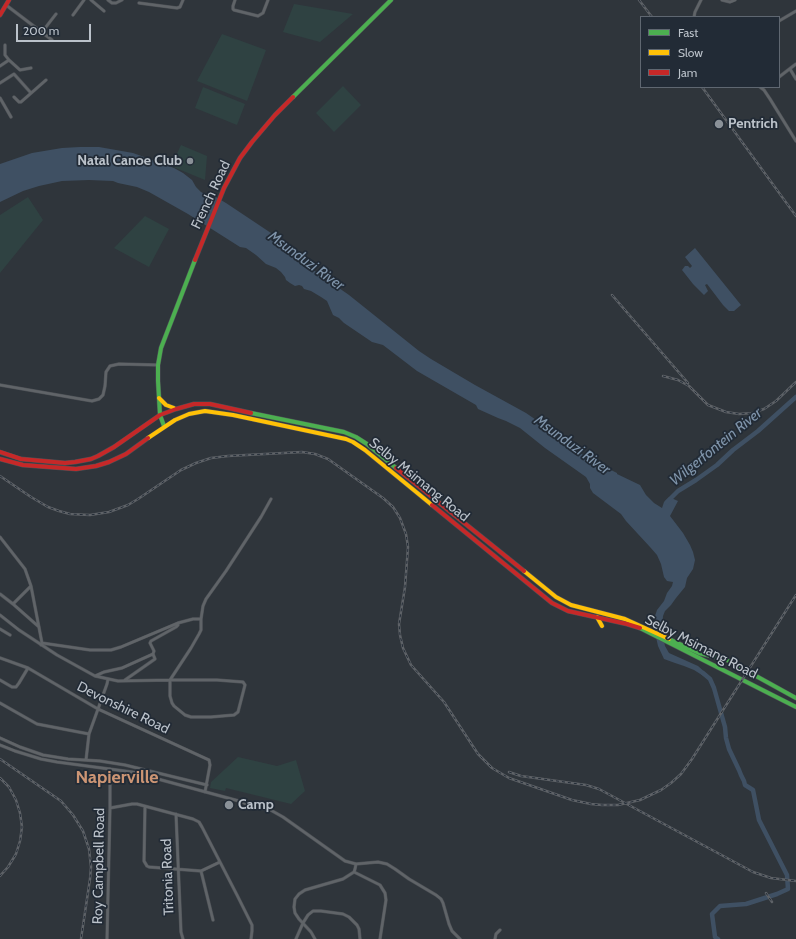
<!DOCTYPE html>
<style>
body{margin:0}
#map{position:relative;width:796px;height:939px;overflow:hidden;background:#2f353b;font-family:Cabin,sans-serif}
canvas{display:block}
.legend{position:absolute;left:640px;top:16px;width:140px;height:72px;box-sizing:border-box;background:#222b36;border:1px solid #5f6771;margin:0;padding:5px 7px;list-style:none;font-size:12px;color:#bbc2ca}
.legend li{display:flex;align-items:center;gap:8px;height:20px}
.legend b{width:20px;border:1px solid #5f6771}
.scale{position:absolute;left:16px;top:24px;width:75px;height:18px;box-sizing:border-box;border:2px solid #bbc2ca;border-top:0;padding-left:5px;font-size:12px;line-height:14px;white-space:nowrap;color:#bbc2ca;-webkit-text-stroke:3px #222b36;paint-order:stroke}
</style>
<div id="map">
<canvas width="796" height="939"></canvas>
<ul class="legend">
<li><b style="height:5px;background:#4caf50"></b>Fast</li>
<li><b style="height:5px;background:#ffc107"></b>Slow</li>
<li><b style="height:5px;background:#c62828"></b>Jam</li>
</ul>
<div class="scale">200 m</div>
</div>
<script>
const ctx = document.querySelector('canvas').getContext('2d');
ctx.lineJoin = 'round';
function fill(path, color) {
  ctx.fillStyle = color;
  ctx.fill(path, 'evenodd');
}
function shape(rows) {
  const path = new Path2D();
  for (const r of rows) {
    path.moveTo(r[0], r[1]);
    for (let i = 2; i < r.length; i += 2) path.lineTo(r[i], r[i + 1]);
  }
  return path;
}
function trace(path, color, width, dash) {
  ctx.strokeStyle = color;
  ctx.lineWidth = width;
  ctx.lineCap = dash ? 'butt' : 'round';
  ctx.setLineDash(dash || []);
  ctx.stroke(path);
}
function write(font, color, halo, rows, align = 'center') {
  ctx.font = font + ' Cabin,sans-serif';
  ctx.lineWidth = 3.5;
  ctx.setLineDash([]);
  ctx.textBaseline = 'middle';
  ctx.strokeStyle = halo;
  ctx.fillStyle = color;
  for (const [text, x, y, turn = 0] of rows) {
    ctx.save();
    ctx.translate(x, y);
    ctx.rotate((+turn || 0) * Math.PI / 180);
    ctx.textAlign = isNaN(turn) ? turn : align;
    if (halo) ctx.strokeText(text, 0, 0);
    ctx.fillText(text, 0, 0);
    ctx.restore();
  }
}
const green = shape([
 [294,4,353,14,320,42,283,32],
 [222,34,266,50,247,101,197,81],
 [343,86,361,105,334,132,316,113],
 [203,87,245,104,237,125,195,108],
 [181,145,207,156,205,180,171,166],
 [28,197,43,220,0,273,0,215],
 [145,216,169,229,149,267,114,248],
 [238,757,277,766,296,760,305,791,291,804,226,788,225,791,210,788,211,782]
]);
const water = shape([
 [80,147,99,147,133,153,174,168,183,173,192,180,196,187,201,192,208,196,214,196,226,203,274,235,278,239,283,249,287,249,306,265,349,295,419,351,431,359,475,385,526,413,545,426,554,434,564,440,580,453,591,460,617,473,617,474,640,485,646,495,654,503,662,508,664,502,669,497,678,501,670,516,683,533,690,545,693,552,695,560,693,569,687,578,685,587,676,598,671,605,665,611,663,616,662,631,665,646,669,653,698,666,708,675,705,677,694,670,684,666,675,663,664,659,658,646,654,628,654,619,657,610,664,601,667,593,672,586,673,582,667,581,664,577,661,564,657,555,650,547,626,521,621,514,593,493,590,488,590,484,586,477,545,448,520,428,506,421,498,418,478,409,476,405,417,371,383,345,372,342,344,323,339,318,333,315,327,301,321,297,311,291,304,289,302,286,299,285,295,286,290,283,286,280,285,277,281,272,276,268,266,264,256,255,246,248,240,247,188,214,149,192,137,187,118,183,113,181,89,180,62,181,39,186,23,191,0,202,0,164,32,153,62,148],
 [695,248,741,305,734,311,729,311,723,305,707,284,705,285,708,291,704,295,693,284,682,270,685,266,688,266,690,268,692,266,685,257]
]);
const river = shape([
 [667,502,678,491,696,480,717,465,733,450,758,431,796,397],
 [703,673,710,679,714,688,725,727,726,738,729,749,739,770,741,775,744,781,745,785,753,790,759,820,787,875,788,889,777,894,746,904,720,906,712,914,715,937,718,939]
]);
const street = shape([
 [91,0,104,11],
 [108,0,112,3,116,3,122,0],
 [235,0,233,6,233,9,234,10,258,16,263,13,268,0],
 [722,0,730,2,735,0],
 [139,3,177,8,180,7,183,0],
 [6,5,52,40],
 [73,15,84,0],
 [694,17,695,12,701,0],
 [779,21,796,11],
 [42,32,56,14],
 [5,45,5,55,9,60],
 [0,66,9,60,20,70,31,68],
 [790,69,796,79],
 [779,77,796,64],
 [0,83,14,74,31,93],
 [760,87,764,90,770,99,796,141],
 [14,97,19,102,21,102,46,80],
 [0,98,11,117],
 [0,385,92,401,99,399,103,395,105,386,106,372,110,366,119,364,158,365],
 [0,537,25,569,31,586],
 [0,594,13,604,39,627],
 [13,604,31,586,42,643],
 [0,615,19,630,57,655,95,676,118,681,170,680,217,680,243,682,245,685,238,712,234,715,211,717,191,717,185,715,174,706,172,703,170,696,170,680,191,648,199,634,201,630,201,619,193,619,178,623,178,625,176,627,151,641,150,643,154,651,153,654,122,668,104,672,95,676],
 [201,619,203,606,206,599,226,571,261,517,271,499],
 [0,629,10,635],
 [41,645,42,643,90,650,111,650,121,647,178,623],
 [0,658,28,668,98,709,209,760,210,765,205,792],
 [0,680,12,687,16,687,19,683,28,668],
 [125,680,155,659,153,654],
 [0,703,37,724,89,734],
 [0,738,20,747,43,755,68,759,100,761,125,765,207,785],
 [0,745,15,751,41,759,57,762,132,772,239,801,250,803,267,808,283,817,345,861,356,864,378,862,387,864,395,869,409,879,436,895,441,899,443,903,449,924,452,931,460,939],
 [86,760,89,734,107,684,108,679],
 [239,801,249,805,268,810],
 [145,807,144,861,147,866,149,867,201,871,220,862],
 [110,808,132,804,137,804,193,819,199,822,202,827,237,895,252,925,252,931,251,939],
 [176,814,181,932,183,939],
 [201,871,213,920],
 [354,872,380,885,385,893,386,900,380,939],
 [107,939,110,808,110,769],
 [296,939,303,923,308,915,313,911,321,911,343,914,349,917,357,925,359,929,360,939],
 [315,939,311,932,299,919,295,913,294,907,295,899,299,894,305,890,343,879,354,872,355,869,356,864],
 [495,939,496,934,500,930]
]);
const fast = shape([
 [293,97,391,0],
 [251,413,344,432,356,437,367,444,396,468],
 [164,426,160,415,158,381,158,365,161,348,195,260],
 [640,628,796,707],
 [669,639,699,653,727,660,796,698]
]);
const slow = shape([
 [159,398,166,405,174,408],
 [148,438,175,420,189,414,205,411,233,415,346,439,353,442,365,450,432,505],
 [524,571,556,597,571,605,625,619,669,639],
 [597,617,602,626]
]);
const jam = shape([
 [0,15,9,0],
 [195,260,224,188,240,158,252,142,275,115,293,97],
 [0,452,21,459,65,463,75,462,91,459,98,456,114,447,160,415,176,409,194,404,210,404,251,413],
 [0,459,23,465,76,469,96,466,109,462,126,454,148,438],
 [396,468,524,571],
 [432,505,552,603,568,611,627,624,640,628]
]);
const rail = shape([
 [639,0,652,17],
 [702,87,796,216],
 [612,295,688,383],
 [663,376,678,380,689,386,708,405,726,412,739,414,752,413,764,409,776,401,796,382],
 [0,476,31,497,48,507,59,511,70,514,90,515,109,512,128,505,138,499,181,470,196,463,211,458,228,456,302,452,315,454,328,459,383,498,393,507,400,518,406,534,408,547,405,587,399,624,400,635,403,648,411,665,444,702,478,754,492,768,509,778,572,800,591,804,602,805,618,805,640,800,661,790,671,783,681,774,692,759,796,595],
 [0,759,61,801,73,815,83,831,89,849,91,867,90,879,81,939],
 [509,772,521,776,586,785,599,789,753,872,771,878,796,881],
 [0,778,9,787,16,800,20,813,22,827,20,841,16,854,8,867,0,876],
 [766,893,772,902]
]);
const markers = [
 [719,124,5,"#8a9198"],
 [190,161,4,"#8a9198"],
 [229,805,5,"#8a9198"]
];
const poiNames = [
 ["Pentrich",728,124],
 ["Natal Canoe Club",182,161,"right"],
 ["Camp",238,805]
];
const streetNames = [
 ["French Road",211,195,-65],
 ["Selby Msimang Road",419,480,39],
 ["Selby Msimang Road",701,647,27],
 ["Devonshire Road",123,708,26],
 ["Roy Campbell Road",99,866,-89],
 ["Tritonia Road",168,877,-92]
];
const waterNames = [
 ["Msunduzi River",306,261,36],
 ["Msunduzi River",572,445,36],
 ["Wilgerfontein River",716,447,-39]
];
const districtNames = [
 ["Napierville",117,778]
];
fill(green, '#2f4242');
fill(water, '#3f5063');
trace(river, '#3f5063', 4.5);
trace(street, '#4d5156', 3.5);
trace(fast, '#4d5156', 5);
trace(slow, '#4d5156', 5);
trace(jam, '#4d5156', 5);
trace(street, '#606468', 2.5);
trace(fast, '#4caf50', 4);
trace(slow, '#ffc107', 4);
trace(jam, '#c62828', 4);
trace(rail, '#5e6267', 2.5);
trace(rail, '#222b36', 1, [3]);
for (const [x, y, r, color] of markers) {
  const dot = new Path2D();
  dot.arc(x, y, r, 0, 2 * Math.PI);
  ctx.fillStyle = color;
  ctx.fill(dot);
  trace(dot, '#222b36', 1.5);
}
write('bold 14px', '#bbc2ca', '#222b36', poiNames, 'left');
write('14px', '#bbc2ca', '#222b36', streetNames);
write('italic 15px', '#7f94aa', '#222b36', waterNames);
write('bold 18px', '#cc9574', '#222b36', districtNames);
</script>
